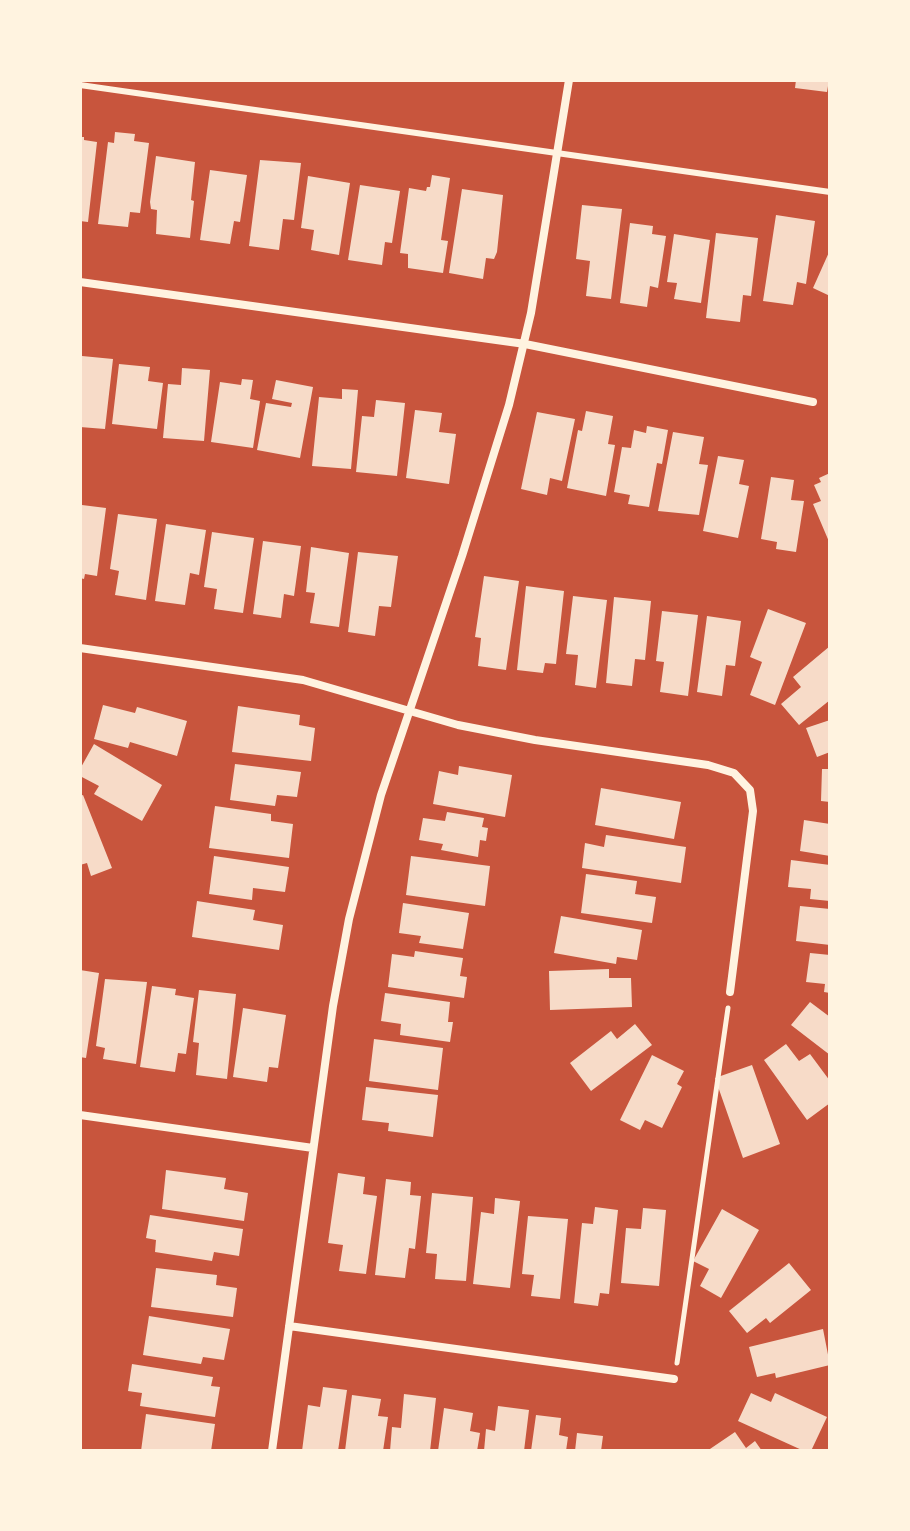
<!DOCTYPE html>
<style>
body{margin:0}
#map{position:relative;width:910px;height:1531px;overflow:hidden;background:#c8553d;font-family:Figtree,sans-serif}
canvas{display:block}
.frame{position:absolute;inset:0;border:82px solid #fff3e0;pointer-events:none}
</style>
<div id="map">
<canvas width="910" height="1531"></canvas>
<div class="frame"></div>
</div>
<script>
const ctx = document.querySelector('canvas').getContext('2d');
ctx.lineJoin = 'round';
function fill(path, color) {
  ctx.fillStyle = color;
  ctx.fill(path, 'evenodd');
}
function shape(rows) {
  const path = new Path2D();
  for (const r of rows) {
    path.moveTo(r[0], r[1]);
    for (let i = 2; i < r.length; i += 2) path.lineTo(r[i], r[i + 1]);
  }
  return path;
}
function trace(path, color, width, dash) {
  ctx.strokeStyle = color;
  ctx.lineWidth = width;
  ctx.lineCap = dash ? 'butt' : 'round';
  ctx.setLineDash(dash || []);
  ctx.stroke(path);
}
const building = shape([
 [796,80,829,80,827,92,795,88],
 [115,132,135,134,134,141,149,143,140,213,130,212,128,227,98,224,108,142,114,143],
 [80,137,84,137,84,140,97,142,88,222,80,221],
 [156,156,195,162,191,200,194,201,190,238,156,234,157,210,151,209,150,202],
 [260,160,301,163,294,220,283,219,279,250,249,246],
 [210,170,247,175,240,222,234,221,230,244,200,240],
 [432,175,450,178,441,240,448,241,443,273,408,268,408,254,400,253,409,188,426,191,427,187,430,187],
 [308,176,350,183,339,255,311,250,314,230,301,228],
 [360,185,400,191,392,243,385,242,382,265,348,260],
 [462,189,503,195,497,252,494,259,486,258,483,279,449,273],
 [582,205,622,209,611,299,586,296,590,261,576,259],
 [776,215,815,221,806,284,797,282,793,305,763,301],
 [630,223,653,226,652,234,666,236,658,288,650,286,647,307,620,303],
 [716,233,758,238,751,296,743,295,740,322,706,318],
 [674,234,710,240,701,303,674,299,677,283,667,282],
 [830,250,830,296,813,288],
 [82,356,113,359,105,429,80,427],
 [119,364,150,367,148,381,163,383,157,429,112,424],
 [182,368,210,370,204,441,163,438,168,384,181,385],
 [242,379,253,380,250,399,260,401,253,448,211,442,220,382,241,385],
 [276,380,313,387,300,458,257,450,266,403,291,407,292,403,272,399],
 [342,389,358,390,351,469,312,466,319,397,342,399],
 [376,400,405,403,397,476,356,472,362,416,374,417],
 [415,410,442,413,439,432,456,434,449,484,406,478],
 [586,411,613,416,608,444,615,445,606,496,567,488,578,430,582,431],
 [537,412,575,419,562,481,550,478,547,495,521,489],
 [647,426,668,430,662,464,657,463,649,507,628,504,630,495,614,492,622,447,631,448,634,430,646,433],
 [673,432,704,437,699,464,708,465,699,515,658,511],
 [718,456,744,460,739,484,749,486,738,538,703,531],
 [830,473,830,544,813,504,821,501,814,485,821,482,819,478],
 [771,477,794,480,791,500,804,501,796,552,776,549,777,542,761,539],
 [82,505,106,508,97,576,85,574,84,579,80,578],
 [118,514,157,519,146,600,115,595,119,571,110,569],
 [166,524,206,530,199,575,190,573,185,605,155,601],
 [212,532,254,538,243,613,214,609,217,589,204,587],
 [263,541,301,546,294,596,284,594,281,618,253,614],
 [311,547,349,553,339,627,310,623,315,593,306,592],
 [358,552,398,556,391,607,379,606,375,636,348,632],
 [484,576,519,581,506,670,478,666,481,638,475,637],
 [526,586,564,591,556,664,545,663,543,673,517,670],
 [573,596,607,600,596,688,575,685,578,655,566,654],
 [614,597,651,601,645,660,635,659,632,686,606,683],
 [768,609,806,623,775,705,750,695,762,662,750,657],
 [662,611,698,615,688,696,660,692,664,662,656,661],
 [707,616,741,621,735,666,726,665,722,696,697,692],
 [830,646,830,700,799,725,781,704,801,687,793,677],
 [103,705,135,713,137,707,187,721,177,756,130,742,128,748,94,739],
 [238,706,300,715,299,725,315,728,311,761,232,752],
 [830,720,830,752,817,757,806,728],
 [94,744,162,785,142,821,94,794,99,786,80,776,80,769],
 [235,764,301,772,297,797,277,795,275,806,230,800],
 [459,766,512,775,505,817,433,804,439,771,458,775],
 [822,769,830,769,830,802,821,801],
 [601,788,681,802,674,839,595,825],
 [83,795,112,868,91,876,87,863,80,865,80,796],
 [215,806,271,814,271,821,293,824,289,858,209,848],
 [447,812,484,818,482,827,488,828,486,841,480,840,478,857,441,850,443,844,419,840,423,818,445,821],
 [804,820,830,824,830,856,800,851],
 [606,835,686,847,681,883,582,868,585,843,604,847],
 [214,856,289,867,285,892,253,888,252,900,209,894],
 [411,856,490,866,485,906,406,895],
 [791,860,830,865,830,901,810,899,811,889,788,887],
 [586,874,637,881,635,894,656,897,652,923,581,913],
 [197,901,255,910,253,920,283,925,279,950,192,937],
 [403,903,469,913,463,949,419,943,421,936,399,933],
 [800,906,830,909,830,945,796,941],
 [561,916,642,930,637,960,617,957,616,964,554,953],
 [415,951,463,958,460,976,467,977,464,998,388,987,392,954,414,957],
 [810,953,830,955,830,993,824,992,825,984,806,982],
 [609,969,609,978,631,978,632,1007,550,1010,549,971],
 [80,970,99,973,86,1058,80,1057],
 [105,979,147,982,136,1064,103,1059,105,1048,96,1046],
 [152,986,176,989,175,995,194,998,186,1054,178,1053,175,1072,140,1067],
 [199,990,236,994,227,1079,196,1075,199,1043,193,1042],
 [385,993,450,1002,448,1022,453,1022,450,1042,400,1035,401,1024,381,1021],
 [810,1002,830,1017,830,1055,791,1025],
 [243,1008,286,1015,278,1068,269,1067,267,1082,233,1077],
 [635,1024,652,1045,591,1091,570,1063,611,1031,617,1039],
 [374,1039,443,1048,438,1090,369,1081],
 [786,1044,799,1061,810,1054,830,1081,830,1103,807,1120,764,1060],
 [652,1055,684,1071,677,1084,682,1087,662,1128,645,1120,640,1130,620,1120],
 [752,1065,780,1144,743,1158,715,1078],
 [366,1087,438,1095,433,1137,388,1131,389,1123,362,1120],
 [166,1170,226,1178,224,1189,248,1193,244,1221,162,1209],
 [338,1173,365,1177,363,1194,377,1196,366,1274,339,1271,343,1245,328,1243],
 [386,1179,411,1182,410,1195,421,1196,415,1249,409,1248,405,1278,375,1275],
 [432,1193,473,1197,466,1281,435,1279,437,1254,426,1253],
 [495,1198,520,1201,510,1288,473,1284,481,1212,494,1214],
 [595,1207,618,1210,609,1294,600,1293,598,1306,574,1303,582,1223,593,1224],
 [643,1208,666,1210,659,1286,621,1283,626,1228,641,1229],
 [722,1209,759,1230,721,1298,700,1286,709,1269,693,1261],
 [150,1215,243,1229,239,1256,214,1252,212,1261,155,1252,156,1240,146,1238],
 [528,1216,568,1219,560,1299,531,1296,534,1275,522,1274],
 [789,1263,811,1290,770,1323,766,1318,747,1333,729,1311],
 [156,1268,217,1275,216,1285,237,1288,233,1317,151,1307],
 [149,1316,230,1329,224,1360,203,1357,201,1364,143,1355],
 [823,1329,830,1365,776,1378,775,1373,757,1377,749,1347],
 [132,1364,213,1377,211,1386,220,1387,215,1417,140,1406,142,1393,128,1391],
 [323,1387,347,1390,338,1451,302,1451,308,1405,320,1407],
 [751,1393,771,1402,775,1393,827,1417,811,1451,804,1451,738,1421],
 [404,1394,436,1398,430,1451,390,1451,392,1427,401,1428],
 [352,1395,381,1399,378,1416,388,1417,383,1451,345,1451],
 [498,1406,529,1410,524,1451,484,1451,486,1429,495,1431],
 [444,1408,473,1413,470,1431,480,1433,477,1451,438,1451],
 [146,1414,215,1424,211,1451,141,1451],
 [536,1415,561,1418,559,1435,568,1437,566,1451,531,1451],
 [735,1432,746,1448,755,1441,762,1451,707,1451],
 [577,1433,603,1436,601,1451,575,1451]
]);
const path = shape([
 [677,1363,728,1008]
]);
const service = shape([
 [80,85,830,192]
]);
const minor = shape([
 [80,282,525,344,813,402],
 [80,648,303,680,458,725,535,740,708,765,734,773,750,790,753,811,730,992],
 [80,1115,313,1148],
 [289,1326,674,1379],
 [272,1451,333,1006,349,919,381,795,462,556,509,405,531,313,569,80]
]);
fill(building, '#f7dbc8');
trace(path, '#fff3e0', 5);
trace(service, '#fff3e0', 6);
trace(minor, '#fff3e0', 8);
</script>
